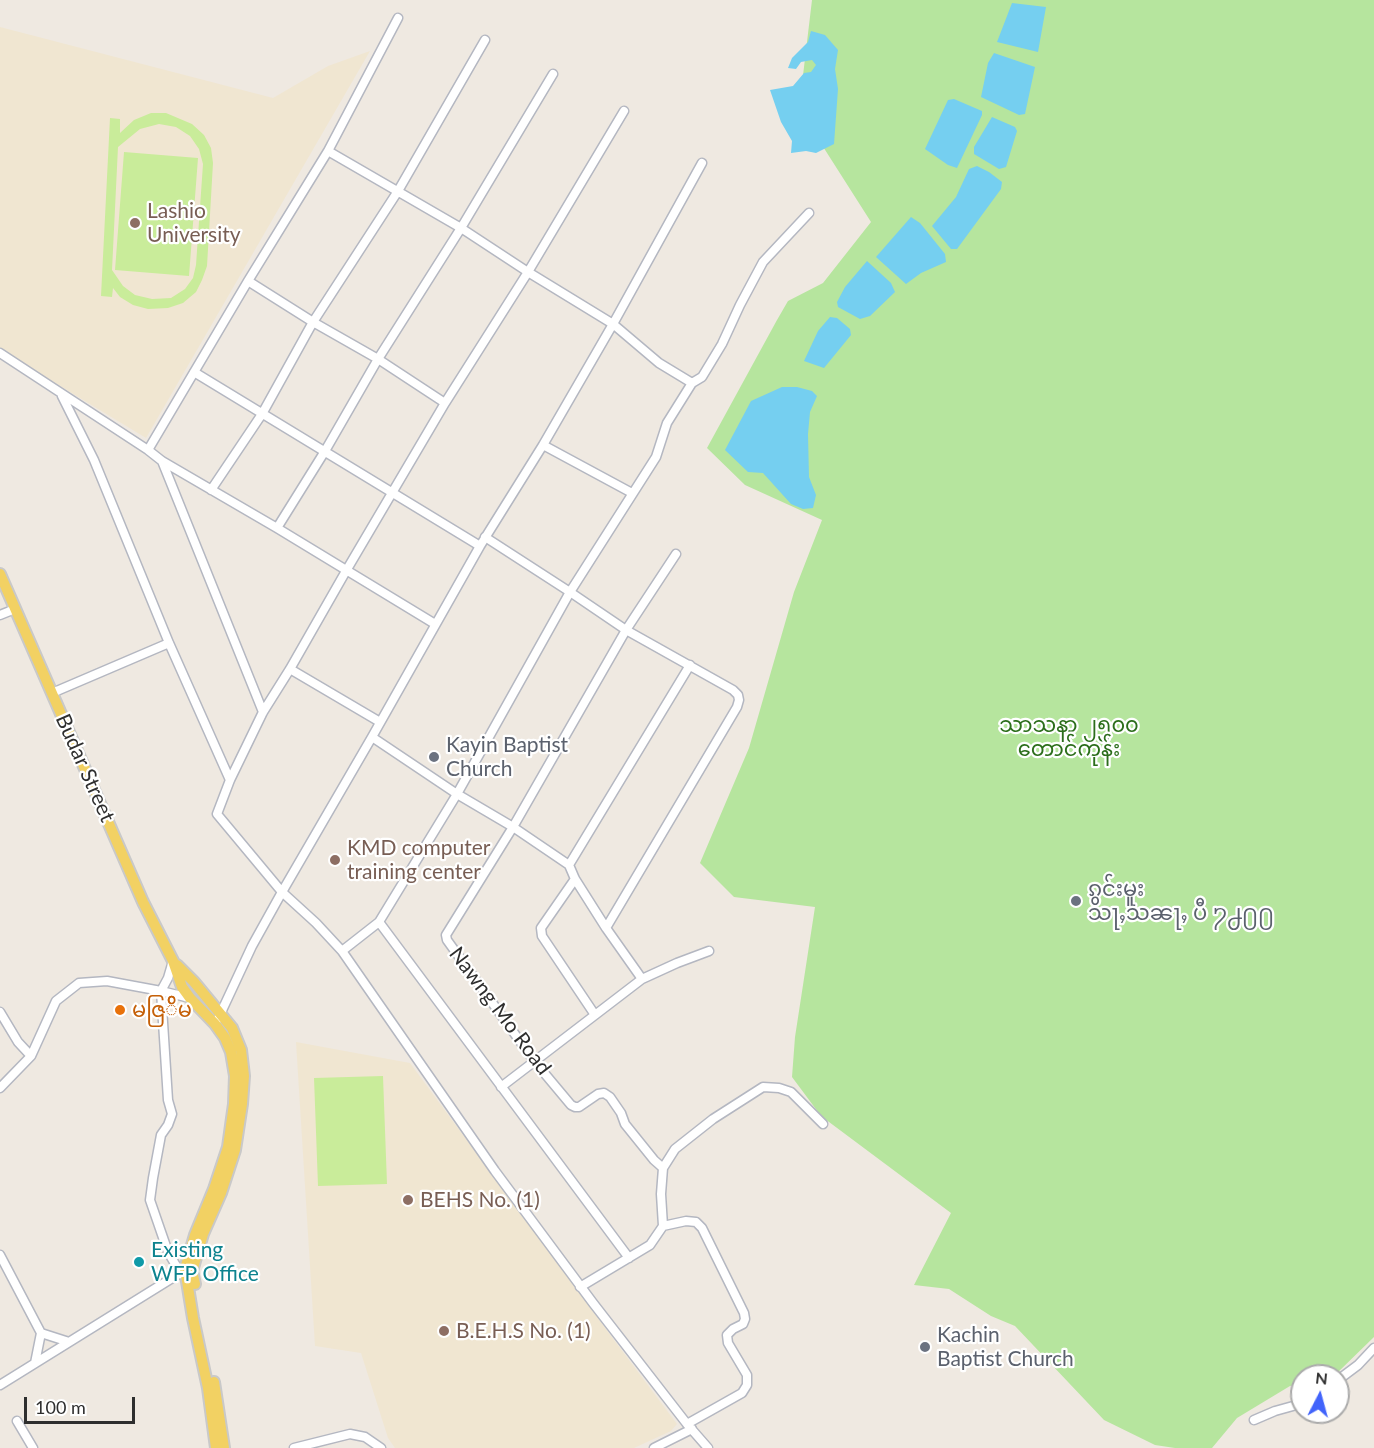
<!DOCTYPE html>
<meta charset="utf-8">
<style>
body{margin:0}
#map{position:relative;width:1374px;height:1448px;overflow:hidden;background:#efe9e1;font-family:Lato,sans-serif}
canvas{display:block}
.north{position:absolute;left:1290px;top:1364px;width:60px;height:60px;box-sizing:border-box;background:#fff;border:2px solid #ababab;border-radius:50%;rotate:6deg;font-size:16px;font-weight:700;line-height:24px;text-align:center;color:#2e2e2e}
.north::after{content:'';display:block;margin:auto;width:21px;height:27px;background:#4264fb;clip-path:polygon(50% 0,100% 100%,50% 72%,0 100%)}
.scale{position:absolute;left:24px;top:1397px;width:111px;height:27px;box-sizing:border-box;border:3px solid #2e2e2e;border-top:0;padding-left:8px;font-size:18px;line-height:21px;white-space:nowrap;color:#2e2e2e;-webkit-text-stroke:4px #fff;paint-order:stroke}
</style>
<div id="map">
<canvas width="1374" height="1448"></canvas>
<div class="north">N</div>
<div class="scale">100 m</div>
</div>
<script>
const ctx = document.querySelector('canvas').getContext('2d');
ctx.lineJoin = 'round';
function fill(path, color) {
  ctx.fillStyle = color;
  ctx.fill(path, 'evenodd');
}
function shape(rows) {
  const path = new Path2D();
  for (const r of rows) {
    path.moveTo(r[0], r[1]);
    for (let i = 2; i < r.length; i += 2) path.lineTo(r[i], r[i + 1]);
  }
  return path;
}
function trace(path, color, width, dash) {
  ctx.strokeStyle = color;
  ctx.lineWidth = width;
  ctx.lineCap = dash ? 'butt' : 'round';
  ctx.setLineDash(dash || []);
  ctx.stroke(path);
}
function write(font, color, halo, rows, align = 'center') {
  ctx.font = font + ' Lato,"Noto Sans Myanmar",sans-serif';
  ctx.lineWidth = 4.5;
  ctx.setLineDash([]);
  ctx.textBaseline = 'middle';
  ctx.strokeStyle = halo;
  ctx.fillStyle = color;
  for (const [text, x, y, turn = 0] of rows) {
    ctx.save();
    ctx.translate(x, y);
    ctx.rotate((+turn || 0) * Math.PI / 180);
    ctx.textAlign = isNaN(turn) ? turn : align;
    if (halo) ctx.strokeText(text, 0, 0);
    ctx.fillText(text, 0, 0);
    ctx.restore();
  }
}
const education = shape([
 [0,27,273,98,328,66,370,51,146,438,32,369,0,348],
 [296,1042,410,1063,611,1336,677,1424,671,1431,634,1448,395,1448,388,1438,361,1353,315,1346]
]);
const green = shape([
 [812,0,1374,0,1374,1337,1334,1376,1302,1376,1302,1384,1290,1386,1237,1418,1212,1448,1175,1448,1155,1445,1104,1420,1015,1326,991,1316,949,1289,914,1285,951,1213,821,1116,792,1077,795,1037,815,907,734,897,700,863,749,748,794,592,822,520,745,485,707,448,777,320,788,301,823,283,871,222,799,109]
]);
const pitch = shape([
 [151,113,166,113,192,124,204,135,211,148,213,163,207,266,202,280,196,292,183,303,168,308,148,309,133,305,120,297,113,288,112,297,101,296,110,118,120,119,120,133,134,120],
 [159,124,176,127,190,136,199,149,203,164,196,265,193,278,185,289,171,298,152,299,135,295,123,286,112,270,118,147,140,129],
 [124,152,198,158,189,276,115,270],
 [383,1076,387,1184,318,1186,314,1078]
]);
const water = shape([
 [1012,3,1046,7,1038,52,997,42],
 [811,31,825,35,838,50,835,69,838,89,834,144,816,153,806,151,791,153,792,141,781,122,770,90,793,86,804,73,811,72,816,65,812,60,801,62,796,69,788,68,792,58,808,42],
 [994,53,1035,67,1025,114,1019,115,981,97,988,63],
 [954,99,982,111,982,115,957,168,948,165,925,149,948,100],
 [992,117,1015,127,1017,131,1006,167,999,169,974,154,974,147],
 [977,166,989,172,1002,182,1001,189,957,249,951,249,932,226,956,197,969,169],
 [911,217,920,223,945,254,946,262,921,273,906,284,876,257],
 [867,261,891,283,895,292,870,316,860,319,838,307,837,302,845,287],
 [830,317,837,318,850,329,851,335,824,368,804,361,818,331],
 [782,387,797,387,812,391,817,396,810,412,808,434,809,477,816,495,813,508,803,509,791,504,763,473,748,472,725,450,751,401]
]);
const minor = shape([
 [624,111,528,272,445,403,346,571,290,669,263,712,230,780,217,814,282,892,316,923,342,951,495,1171,593,1303,687,1424,708,1448],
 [328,151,398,18],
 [248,281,313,322,378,359,445,403],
 [0,353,148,450,162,461,277,528,435,624],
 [194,372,480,546],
 [62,396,94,460,169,643,230,780],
 [543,445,632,493],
 [148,450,248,281,328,151,461,228,528,272,613,324,659,363,692,383],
 [162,461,263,712],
 [211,490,262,414,313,322,398,191,485,40],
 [277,528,325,451,378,359,461,228,553,74],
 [485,537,570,592,626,630,733,690,738,695,739,700,737,707,606,928],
 [0,615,15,609],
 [290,669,380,722],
 [52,693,169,643],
 [372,737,457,794,513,827,569,865,575,879,606,928,642,979],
 [569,865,690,665],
 [575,879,541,928,542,936,595,1015],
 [342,951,379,922],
 [173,961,168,978,161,991,190,998],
 [0,1012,18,1042,31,1056],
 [218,1019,252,946,282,892,372,737,480,546,543,445,613,324,702,163],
 [501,1087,642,979,677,963,709,951],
 [0,1088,31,1056,56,1001,79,983,107,981,161,991,168,1100,172,1114,168,1125,161,1135,153,1178,150,1200,168,1252,181,1274],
 [663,1168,654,1160,625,1124,621,1113,610,1097,604,1093,598,1094,579,1107,575,1107,571,1105,535,1062,447,940,446,935,513,827,626,630,676,554],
 [663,1226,686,1221,696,1222,702,1228,744,1313,745,1319,743,1324,733,1329,727,1335,728,1343,747,1375,747,1385,742,1393,687,1424],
 [0,1255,41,1333],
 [629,1258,379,922,457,794,570,592,656,457,667,423,692,383,702,377,722,344,740,305,763,262,809,213],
 [580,1287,650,1245,663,1226,661,1194,663,1168,675,1149,713,1119,763,1087,779,1088,791,1092,823,1124],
 [35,1363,41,1333,69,1342],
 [1338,1380,1358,1365,1374,1348],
 [0,1385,177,1275,184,1273],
 [1254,1420,1275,1411,1293,1406,1302,1401],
 [17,1421,33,1448],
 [294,1448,350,1434,365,1437,381,1448],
 [654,1448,692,1429]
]);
const major = shape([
 [0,574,143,902,173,961,182,987,190,998,215,1024,225,1038,231,1052,235,1076,234,1104,228,1147,214,1189,195,1235,185,1269,193,1318,208,1388,216,1448],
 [177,965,194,982,232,1028,241,1050,244,1076,242,1104,235,1150,221,1193,203,1234,192,1271,195,1284],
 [214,1382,224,1448]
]);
const markers = [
 [135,223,6,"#8d6e63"],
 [434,757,6,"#6b7280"],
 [335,860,6,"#8d6e63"],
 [1076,901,6,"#6b7280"],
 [120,1010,6,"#e8710a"],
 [408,1200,6,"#8d6e63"],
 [139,1262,6,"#0f9aa8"],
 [444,1331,6,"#8d6e63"],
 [925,1347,6,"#6b7280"]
];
const educationNames = [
 ["Lashio",147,211],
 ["University",147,235],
 ["KMD computer",347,848],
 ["training center",347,872],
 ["BEHS No. (1)",420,1200],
 ["B.E.H.S No. (1)",456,1331]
];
const parkNames = [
 ["သာသနာ ၂၅၀၀",1069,725],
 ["တောင်ကုန်း",1069,749]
];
const worshipNames = [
 ["Kayin Baptist",446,745],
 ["Church",446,769],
 ["ၵွင်းမူး",1088,889],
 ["သႃႇသၼႃႇ ပီ ႒႕႐႐",1088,913],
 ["Kachin",937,1335],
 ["Baptist Church",937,1359]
];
const streetNames = [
 ["Budar Street",85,768,66],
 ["Nawng Mo Road",500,1011,53]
];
const foodNames = [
 ["မဇြ်ိမ",132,1010]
];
const cultureNames = [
 ["Existing",151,1250],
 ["WFP Office",151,1274]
];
fill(education, '#f0e6d1');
fill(green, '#b6e59e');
fill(pitch, '#c9ec9a');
fill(water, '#75cff0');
trace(minor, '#b4b7c1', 11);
trace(major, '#c9c9c9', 14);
trace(minor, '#fff', 8);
trace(major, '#f2d163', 10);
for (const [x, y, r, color] of markers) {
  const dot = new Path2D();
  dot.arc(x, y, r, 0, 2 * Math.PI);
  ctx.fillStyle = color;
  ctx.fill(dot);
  trace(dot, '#fff', 2);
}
write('21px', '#785e54', '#fff', educationNames, 'left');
write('21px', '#2c6e1b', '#fff', parkNames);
write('21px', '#5b616d', '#fff', worshipNames, 'left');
write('21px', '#2e2e2e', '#fff', streetNames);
write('21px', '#c56008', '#fff', foodNames, 'left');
write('21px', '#0d838f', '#fff', cultureNames, 'left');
</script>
